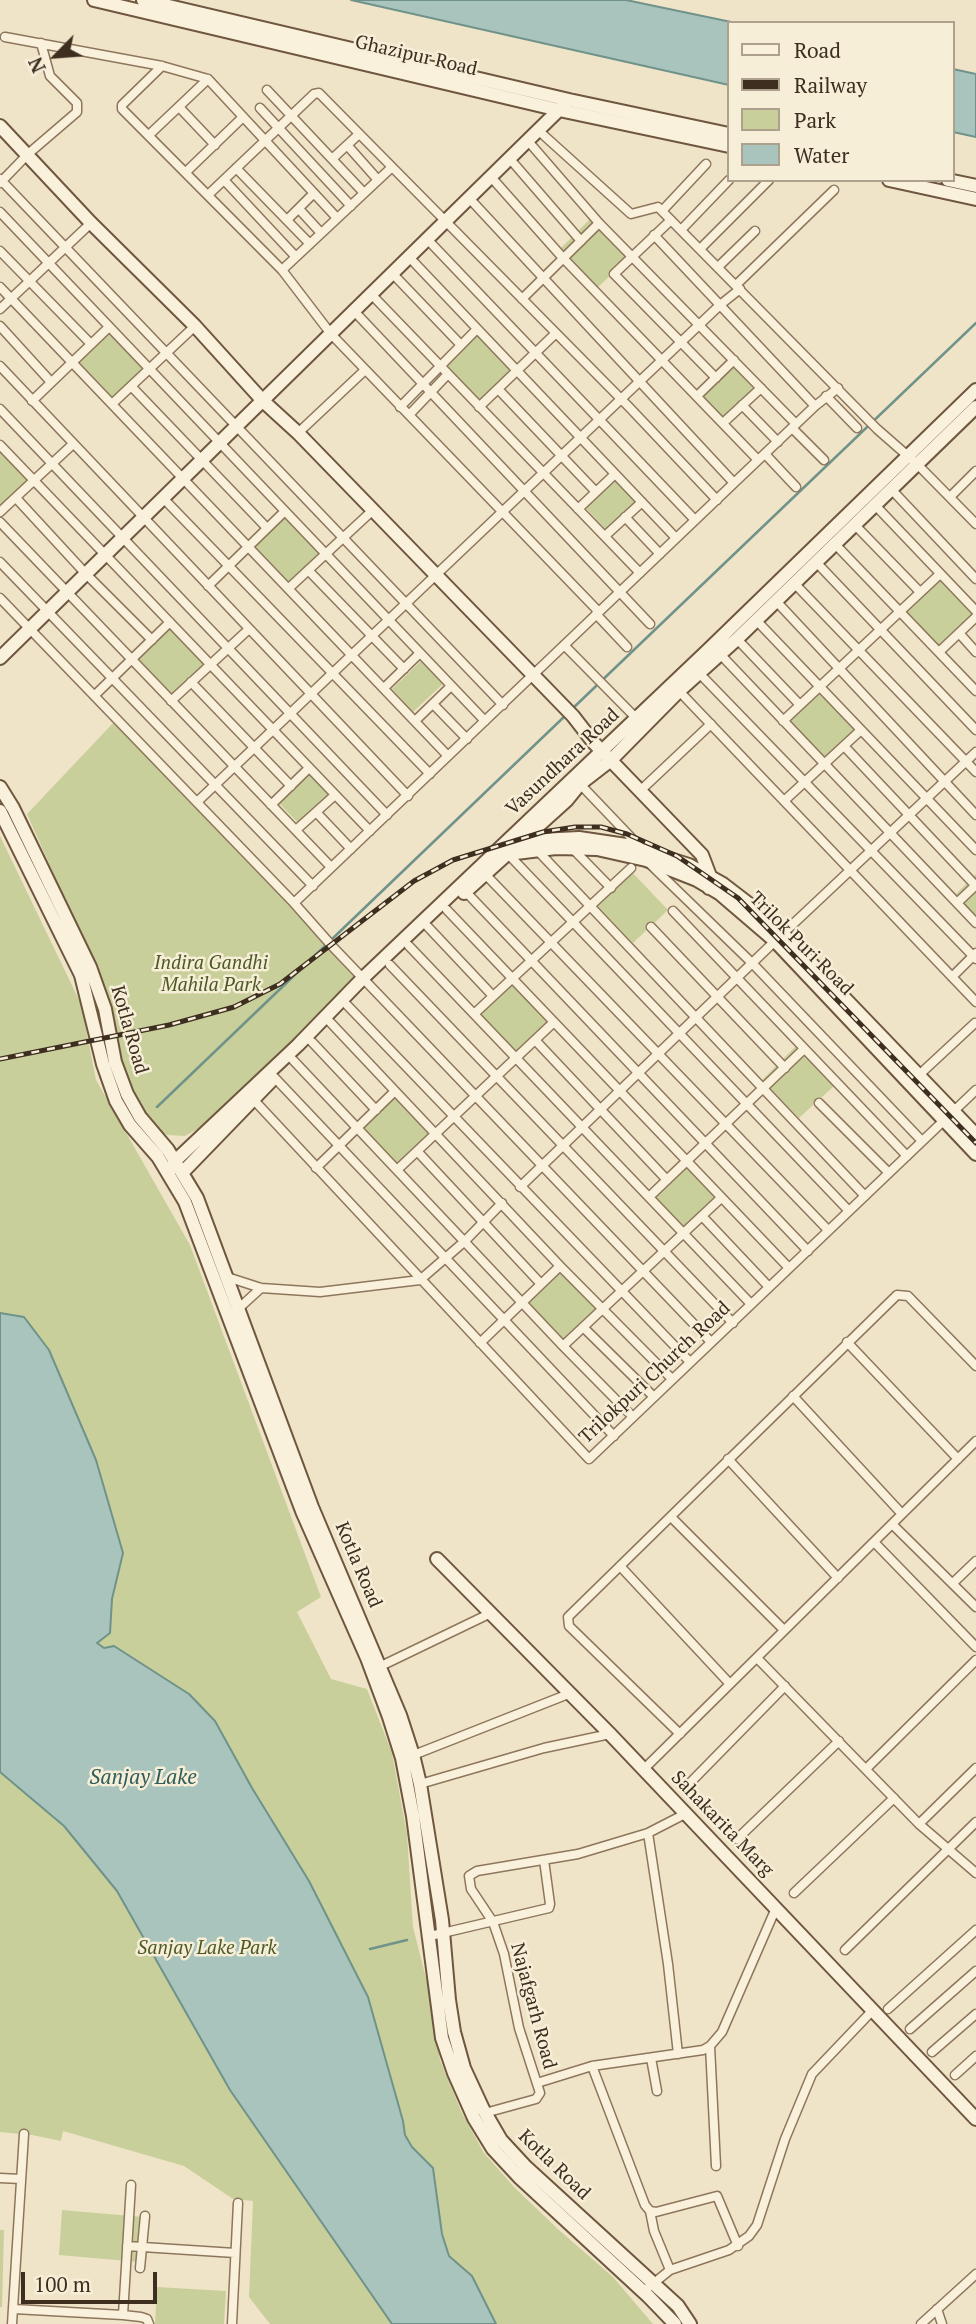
<!DOCTYPE html>
<style>
body{margin:0}
#map{position:relative;width:976px;height:2324px;overflow:hidden;background:#f0e4c8;font-family:"PT Serif",serif}
canvas{display:block}
.legend{position:absolute;left:727px;top:21px;width:228px;height:161px;box-sizing:border-box;background:#f7eed8;border:2px solid #ada18e;margin:0;padding:9px 12px;list-style:none;font-size:21px;color:#3d2e20}
.legend li{display:flex;align-items:center;gap:14px;height:35px}
.legend b{width:35px;border:2px solid #ada18e}
.north{position:absolute;left:21px;top:21px;width:70px;height:70px;-webkit-text-stroke:5px #f7eed8;paint-order:stroke;rotate:245deg;font-size:19px;font-weight:700;line-height:28px;text-align:center;color:#3d2e20}
.north::after{content:'';display:block;margin:auto;width:24px;height:32px;background:#3d2e20;clip-path:polygon(50% 0,100% 100%,50% 72%,0 100%)}
.scale{position:absolute;left:21px;top:2272px;width:136px;height:32px;box-sizing:border-box;border:4px solid #3d2e20;border-top:0;padding-left:9px;font-size:21px;line-height:24px;white-space:nowrap;color:#3d2e20;-webkit-text-stroke:5px #f7eed8;paint-order:stroke}
</style>
<div id="map">
<canvas width="976" height="2324"></canvas>
<ul class="legend">
<li><b style="height:9px;background:#faf1dc"></b>Road</li>
<li><b style="height:9px;background:#3d2e20"></b>Railway</li>
<li><b style="height:19px;background:#c9cf9b"></b>Park</li>
<li><b style="height:19px;background:#a9c4bc"></b>Water</li>
</ul>
<div class="north">N</div>
<div class="scale">100 m</div>
</div>
<script>
const ctx = document.querySelector('canvas').getContext('2d');
ctx.lineJoin = 'round';
function fill(path, color) {
  ctx.fillStyle = color;
  ctx.fill(path, 'evenodd');
}
function shape(rows) {
  const path = new Path2D();
  for (const r of rows) {
    path.moveTo(r[0], r[1]);
    for (let i = 2; i < r.length; i += 2) path.lineTo(r[i], r[i + 1]);
  }
  return path;
}
function trace(path, color, width, dash) {
  ctx.strokeStyle = color;
  ctx.lineWidth = width;
  ctx.lineCap = dash ? 'butt' : 'round';
  ctx.setLineDash(dash || []);
  ctx.stroke(path);
}
function write(font, color, halo, rows, align = 'center') {
  ctx.font = font + ' "PT Serif",serif';
  ctx.lineWidth = 5;
  ctx.setLineDash([]);
  ctx.textBaseline = 'middle';
  ctx.strokeStyle = halo;
  ctx.fillStyle = color;
  for (const [text, x, y, turn = 0] of rows) {
    ctx.save();
    ctx.translate(x, y);
    ctx.rotate((+turn || 0) * Math.PI / 180);
    ctx.textAlign = isNaN(turn) ? turn : align;
    if (halo) ctx.strokeText(text, 0, 0);
    ctx.fillText(text, 0, 0);
    ctx.restore();
  }
}
const green = shape([
 [593,216,631,256,596,289,559,250],
 [110,328,148,368,113,400,76,362],
 [478,329,516,369,481,401,444,363],
 [733,366,754,389,722,418,701,396],
 [0,447,31,480,0,510],
 [616,477,637,500,606,530,585,507],
 [286,513,323,553,289,585,252,547],
 [938,577,975,616,940,649,903,610],
 [170,624,207,663,173,696,136,657],
 [423,659,445,682,413,712,392,689],
 [821,688,859,728,824,760,787,721],
 [114,722,362,979,203,1126,185,1136,167,1135,154,1128,130,1090,93,962,27,814],
 [309,772,330,795,299,824,278,802],
 [0,836,81,1004,96,1080,190,1245,321,1597,297,1612,331,1679,367,1689,392,1753,407,1834,413,1927,431,1998,440,2060,461,2111,484,2153,515,2188,559,2230,613,2277,653,2324,270,2324,249,2297,253,2201,233,2199,184,2166,63,2131,61,2141,32,2135,0,2132],
 [630,870,668,910,633,943,596,904],
 [976,874,976,919,954,896],
 [513,982,550,1022,515,1054,478,1015],
 [796,1046,834,1086,799,1118,762,1080],
 [396,1094,433,1133,398,1166,361,1127],
 [681,1158,718,1198,683,1230,647,1192],
 [561,1268,598,1307,563,1340,526,1301],
 [62,2210,143,2217,139,2262,59,2255],
 [0,2230,4,2230,2,2307,0,2307],
 [157,2287,226,2291,224,2324,155,2324]
]);
const water = shape([
 [351,0,626,0,736,23,729,23,729,85,351,0],
 [953,69,976,74,976,137,953,132,953,69],
 [0,1313,24,1317,49,1350,96,1460,123,1553,112,1599,110,1633,97,1643,104,1648,114,1646,189,1694,215,1721,252,1788,309,1881,368,1997,403,2121,405,2135,412,2147,433,2168,442,2234,449,2256,472,2276,496,2324,392,2324,230,2090,117,1891,64,1826,0,1772,0,1313]
]);
const stream = shape([
 [571,710,976,323],
 [331,940,566,715],
 [157,1107,326,945],
 [370,1949,407,1940]
]);
const street = shape([
 [5,37,162,66,208,79,337,218],
 [162,66,122,105,122,109,282,270,331,334,599,612],
 [267,90,364,193],
 [179,107,215,145],
 [260,108,351,206],
 [539,131,631,214,658,207,877,429,917,464,976,524],
 [150,134,208,79],
 [528,141,599,223,796,424],
 [347,145,378,180],
 [332,159,359,134],
 [510,159,581,241],
 [236,168,310,244],
 [186,172,243,117],
 [491,177,563,258,758,460],
 [0,179,503,705],
 [224,180,296,257],
 [0,183,28,154,77,112,77,103,50,76,41,43],
 [208,195,314,94,319,93,629,407,717,500],
 [469,198,734,483],
 [299,209,321,233],
 [662,211,706,164],
 [0,212,485,721],
 [287,220,314,193],
 [671,220,614,274,716,378],
 [681,230,729,180],
 [654,235,815,406],
 [427,239,695,520],
 [700,249,769,180],
 [0,251,91,344],
 [409,257,676,538],
 [718,267,755,231],
 [282,270,391,168],
 [392,273,460,344],
 [736,285,834,190],
 [0,287,448,756],
 [371,294,640,573],
 [522,299,599,223],
 [0,309,91,223],
 [354,311,650,624],
 [0,326,51,382],
 [0,366,408,796],
 [131,386,267,528],
 [498,389,596,492],
 [697,396,734,360],
 [826,396,857,428],
 [32,401,109,327],
 [112,404,195,326],
 [742,405,778,442],
 [400,407,477,329],
 [479,407,556,333],
 [0,409,387,815],
 [409,415,448,374],
 [723,423,761,388],
 [792,428,824,460],
 [298,433,365,370],
 [0,445,370,831],
 [765,454,796,487],
 [891,489,976,579],
 [951,496,976,471],
 [16,498,86,574,152,640],
 [163,498,430,774],
 [874,504,976,611],
 [578,509,615,474],
 [0,512,73,444],
 [625,517,660,554],
 [0,522,331,867],
 [854,524,920,592],
 [605,536,642,502],
 [834,543,976,691],
 [0,562,313,886],
 [816,562,976,730],
 [308,570,404,669],
 [794,583,976,772],
 [208,586,285,511],
 [289,588,373,510],
 [0,598,294,903,332,946,711,1342],
 [776,601,976,815],
 [596,614,627,647],
 [756,620,976,850],
 [959,633,976,652],
 [737,639,800,705],
 [564,645,638,720],
 [939,652,976,617],
 [720,654,976,923],
 [700,674,976,959],
 [191,682,291,786],
 [384,688,420,653],
 [679,691,976,1002],
 [95,695,170,622],
 [171,701,249,629],
 [433,704,467,739],
 [415,721,451,686],
 [783,721,940,574],
 [844,746,975,885],
 [580,784,642,849],
 [641,790,711,724],
 [784,801,861,730],
 [197,802,720,305,740,289],
 [271,805,309,768],
 [316,812,351,849],
 [296,830,335,795],
 [571,847,611,888],
 [537,850,865,1196],
 [508,854,849,1211],
 [652,866,753,964,922,1141],
 [485,874,828,1230],
 [466,892,808,1251],
 [294,903,734,483,815,406,838,388],
 [957,903,976,885],
 [447,910,789,1268],
 [673,911,907,1156],
 [428,927,493,996],
 [651,927,785,1068],
 [409,946,751,1304],
 [390,965,733,1323],
 [952,977,976,953],
 [347,1005,690,1362],
 [474,1014,631,868],
 [330,1022,560,1266,672,1379],
 [535,1040,667,1180],
 [312,1042,376,1110],
 [293,1060,563,1346,633,1417],
 [919,1075,975,1023],
 [274,1077,614,1436],
 [252,1098,589,1459,976,1090],
 [819,1103,889,1173],
 [417,1151,541,1284],
 [316,1168,395,1091],
 [397,1170,554,1022],
 [520,1187,775,941,976,752],
 [649,1197,804,1049],
 [702,1216,769,1287],
 [227,1277,261,1288,320,1292,420,1280,465,1241,502,1203],
 [238,1309,261,1288],
 [583,1327,654,1397],
 [847,1342,958,1459],
 [480,1343,560,1266],
 [563,1346,721,1198],
 [793,1396,902,1514],
 [728,1459,838,1578],
 [671,1517,784,1630],
 [892,1524,976,1607],
 [874,1542,976,1647],
 [620,1566,730,1684],
 [953,1583,976,1561],
 [757,1658,919,1824,976,1873],
 [381,1666,491,1613],
 [680,1734,569,1626,568,1617,897,1295,908,1296,976,1366],
 [411,1756,571,1693],
 [644,1769,976,1441],
 [866,1769,976,1660],
 [420,1784,544,1748,610,1734],
 [685,1788,785,1686],
 [919,1824,976,1768],
 [648,1833,668,1964,678,2054],
 [737,1839,839,1741],
 [794,1893,894,1798],
 [430,1936,549,1908,550,1904,544,1860],
 [845,1950,976,1822],
 [888,2009,976,1930],
 [910,2029,976,1971],
 [710,2046,716,2166],
 [932,2052,976,2014],
 [651,2058,657,2091],
 [592,2066,645,2205,650,2211,656,2212,717,2196,738,2246],
 [955,2075,976,2056],
 [537,2083,592,2066,703,2050,710,2046,722,2032,776,1908],
 [485,2113,536,2099,540,2093,519,2028,504,1954,493,1922,471,1889,469,1876,477,1871,578,1854,648,1833,685,1814],
 [0,2178,21,2179],
 [650,2211,654,2231,670,2270],
 [127,2246,235,2253],
 [140,2268,145,2216],
 [644,2291,670,2270,729,2250,749,2236,757,2225,785,2139,812,2074,873,2010],
 [14,2309,123,2315,141,2317,147,2319,149,2324],
 [937,2309,942,2324],
 [123,2315,131,2185],
 [12,2324,24,2134],
 [232,2324,238,2203],
 [921,2324,976,2274]
]);
const secondary = shape([
 [94,0,559,110,729,146],
 [143,0,569,100,729,134],
 [0,126,91,223,195,326,263,401,298,433,573,716,594,743,702,855,710,876,709,888],
 [889,180,976,199],
 [948,180,976,186],
 [0,658,569,100],
 [0,787,13,808,90,967,105,1009,115,1062,127,1094,140,1117,168,1150,197,1198,312,1507,400,1715,413,1755,420,1784,442,1920,449,2000,454,2032,464,2068,483,2109,501,2140,526,2167,678,2306,690,2324],
 [0,811,81,975,103,1064,116,1101,130,1125,158,1157,185,1202,302,1511,367,1658,389,1717,402,1758,413,1816,442,2038,454,2073,474,2118,493,2149,519,2177,648,2296,675,2324],
 [521,841,579,838,626,845,689,865,723,884,762,914,783,934,976,1135],
 [508,854,556,848,597,849,646,860,697,880,719,893,775,941,976,1154],
 [464,893,567,800,580,784,611,760,679,691,737,639,976,407],
 [172,1168,175,1161,298,1045,363,978,708,650,976,390],
 [182,1173,271,1081],
 [437,1559,610,1734,976,2119]
]);
const rail = shape([
 [0,1059,169,1025,234,1007,280,984,414,881,453,860,543,832,575,827,601,827,627,834,677,856,738,898,976,1143]
]);
const streetNames = [
 ["Ghazipur Road",416,56,13],
 ["Vasundhara Road",563,762,-43],
 ["Trilok Puri Road",801,944,45],
 ["Kotla Road",129,1030,74],
 ["Trilokpuri Church Road",655,1373,-43],
 ["Kotla Road",358,1565,67],
 ["Sahakarita Marg",722,1824,46],
 ["Najafgarh Road",533,2006,75],
 ["Kotla Road",554,2165,44]
];
const parkNames = [
 ["Indira Gandhi",211,964],
 ["Mahila Park",211,986],
 ["Sanjay Lake Park",207,1949]
];
const waterNames = [
 ["Sanjay Lake",143,1778]
];
fill(green, '#c9cf9b');
fill(water, '#a9c4bc');
trace(water, '#6f938a', 2);
trace(stream, '#6f938a', 2.5);
trace(street, '#8d765c', 11);
trace(secondary, '#6f573f', 16);
trace(street, '#faf1dc', 8);
trace(secondary, '#faf1dc', 12);
trace(rail, '#3d2e20', 5);
trace(rail, '#f7eed8', 2.5, [8]);
write('19px', '#3d2e20', '#f7eed8', streetNames);
write('italic 19px', '#4d5a26', '#f7eed8', parkNames);
write('italic 21px', '#2f5d5a', '#f7eed8', waterNames);
</script>
